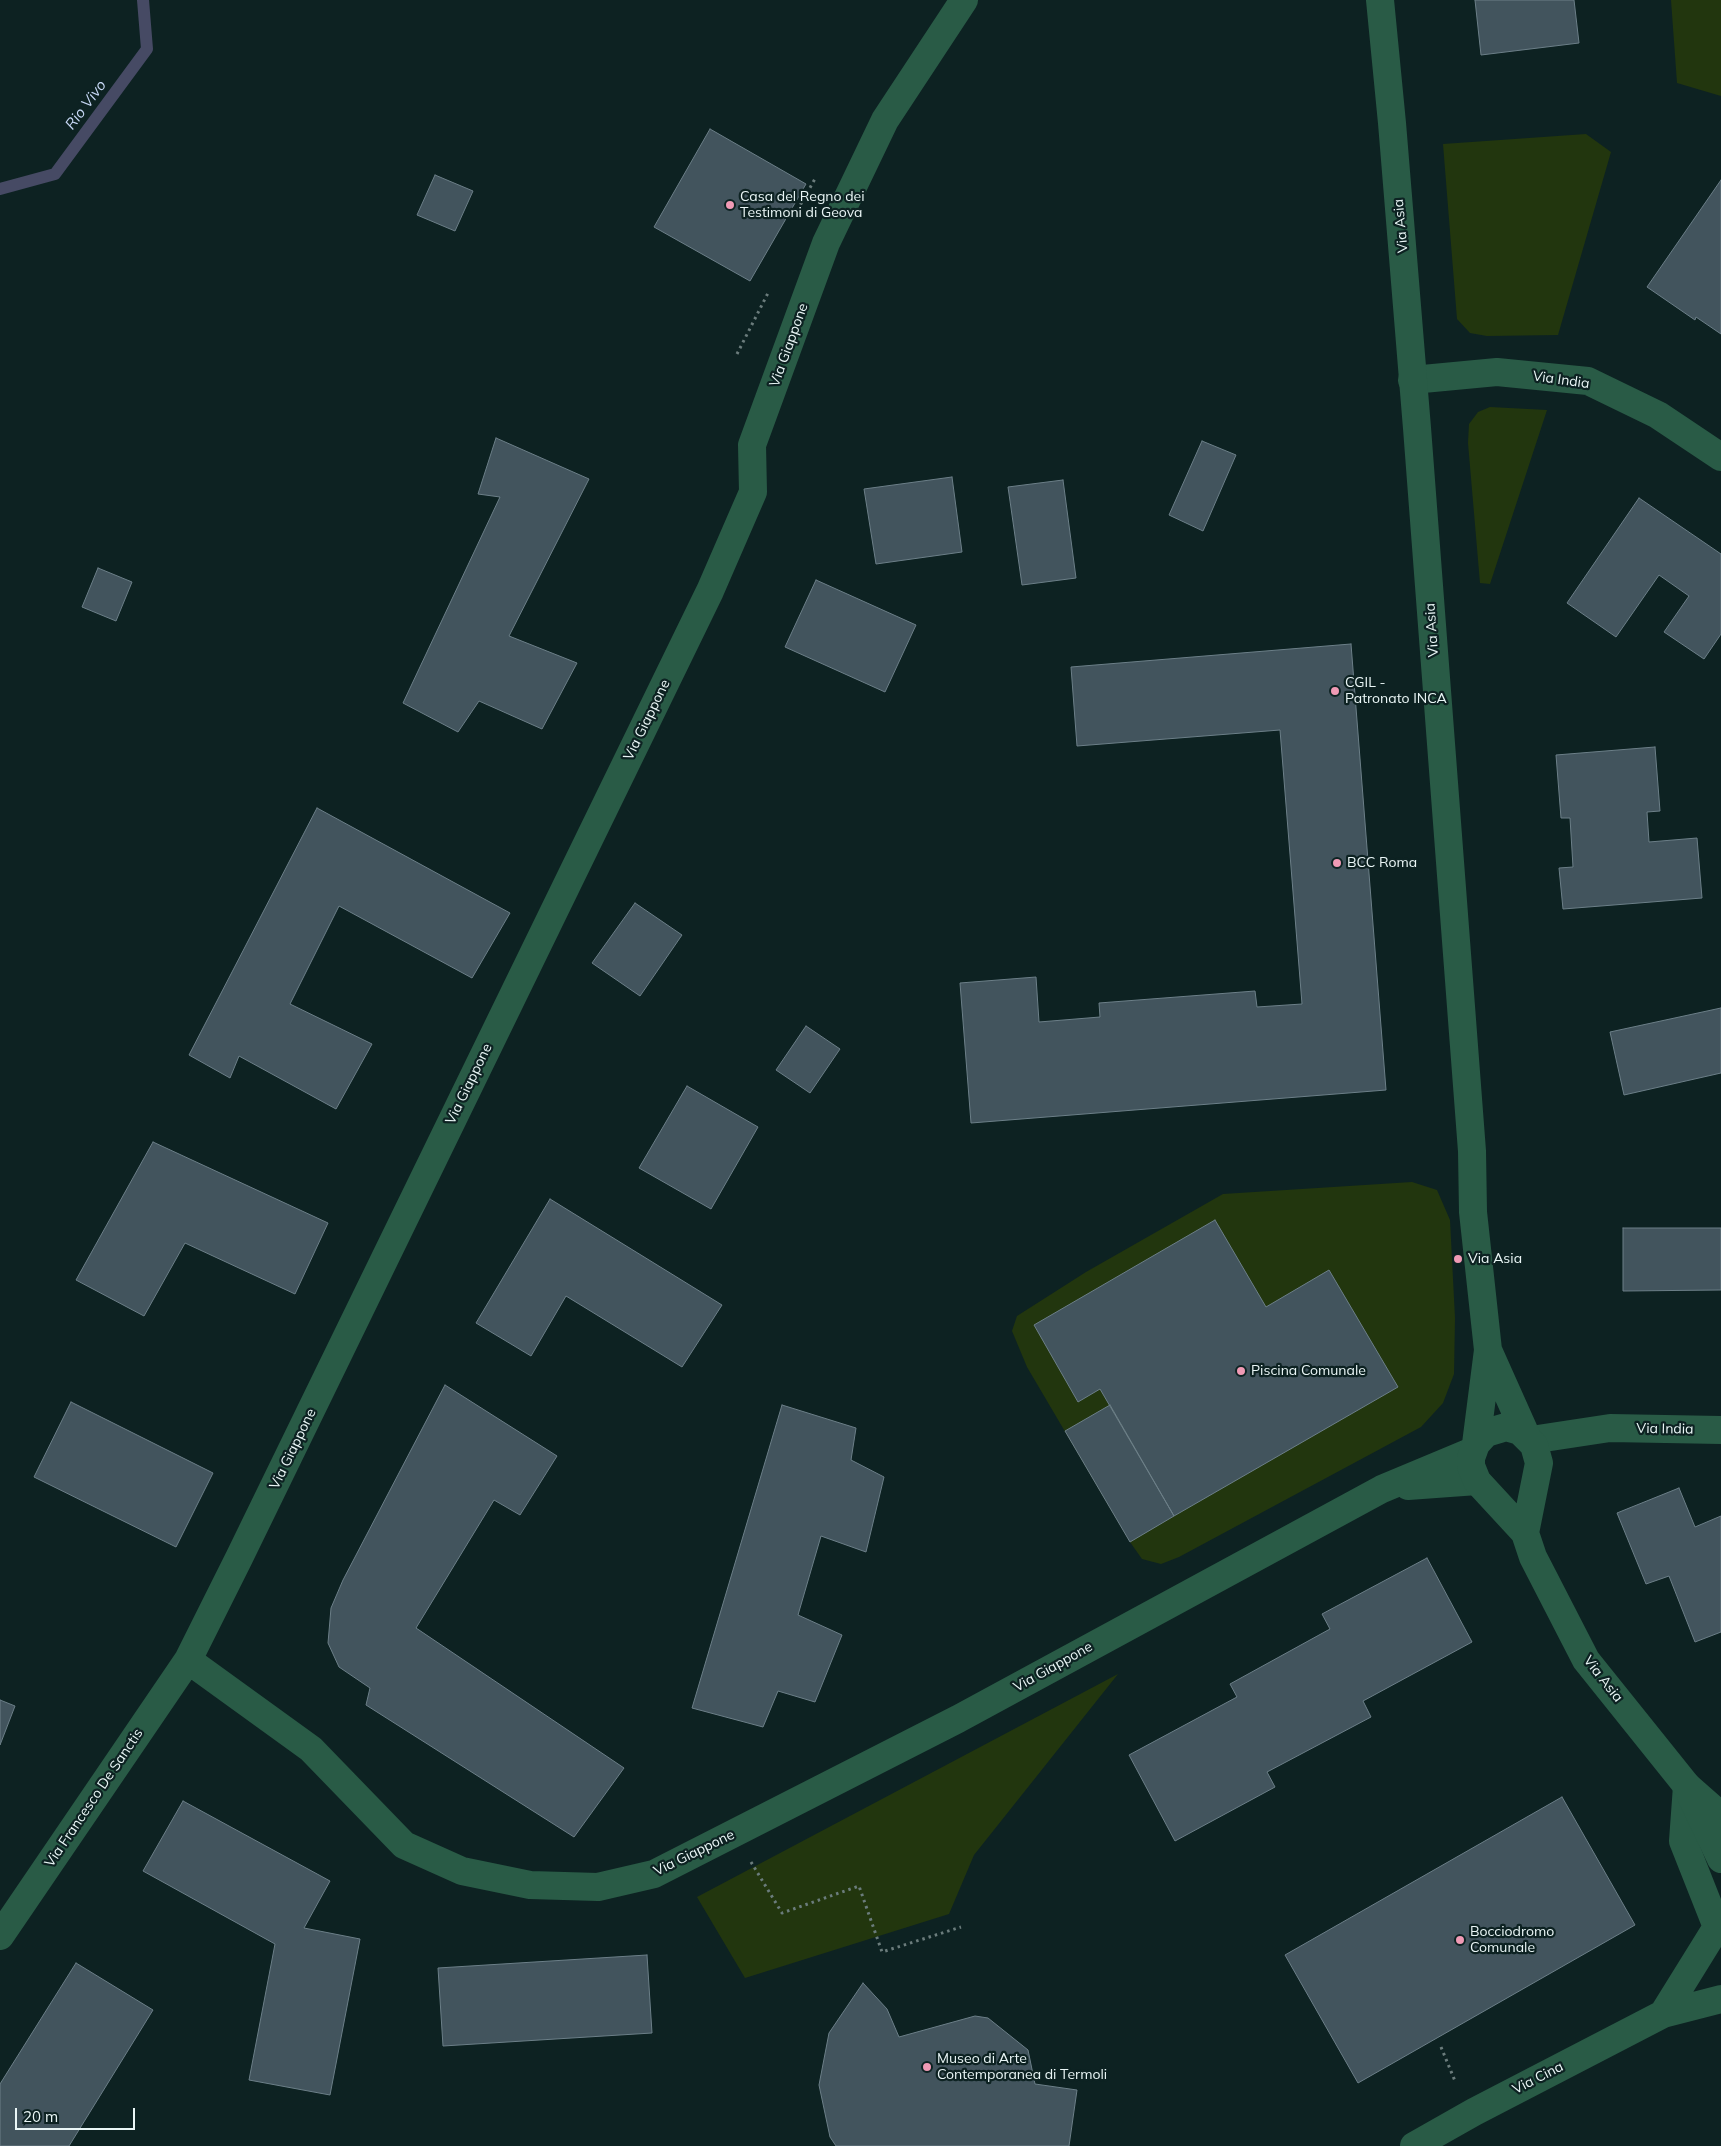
<!DOCTYPE html>
<style>
body{margin:0}
#map{position:relative;width:1721px;height:2146px;overflow:hidden;background:#0d2222;font-family:Mulish,sans-serif}
canvas{display:block}
.scale{position:absolute;left:15px;top:2108px;width:120px;height:22px;box-sizing:border-box;border:2px solid #eaf6f6;border-top:0;padding-left:6px;font-size:15px;line-height:18px;white-space:nowrap;color:#eaf6f6;-webkit-text-stroke:4px #0d2222;paint-order:stroke}
</style>
<div id="map">
<canvas width="1721" height="2146"></canvas>
<div class="scale">20 m</div>
</div>
<script>
const ctx = document.querySelector('canvas').getContext('2d');
ctx.lineJoin = 'round';
function fill(path, color) {
  ctx.fillStyle = color;
  ctx.fill(path, 'evenodd');
}
function shape(rows) {
  const path = new Path2D();
  for (const r of rows) {
    path.moveTo(r[0], r[1]);
    for (let i = 2; i < r.length; i += 2) path.lineTo(r[i], r[i + 1]);
  }
  return path;
}
function trace(path, color, width, dash) {
  ctx.strokeStyle = color;
  ctx.lineWidth = width;
  ctx.lineCap = dash ? 'butt' : 'round';
  ctx.setLineDash(dash || []);
  ctx.stroke(path);
}
function write(font, color, halo, rows, align = 'center') {
  ctx.font = font + ' Mulish,sans-serif';
  ctx.lineWidth = 4.5;
  ctx.setLineDash([]);
  ctx.textBaseline = 'middle';
  ctx.strokeStyle = halo;
  ctx.fillStyle = color;
  for (const [text, x, y, turn = 0] of rows) {
    ctx.save();
    ctx.translate(x, y);
    ctx.rotate((+turn || 0) * Math.PI / 180);
    ctx.textAlign = isNaN(turn) ? turn : align;
    if (halo) ctx.strokeText(text, 0, 0);
    ctx.fillText(text, 0, 0);
    ctx.restore();
  }
}
const green = shape([
 [1671,0,1721,0,1721,96,1677,83],
 [1586,134,1611,152,1558,335,1487,336,1470,333,1457,319,1443,144],
 [1490,407,1547,410,1490,584,1480,583,1468,443,1469,424,1478,412],
 [1412,1182,1437,1190,1450,1220,1455,1318,1454,1374,1443,1403,1421,1427,1179,1557,1161,1564,1142,1559,1130,1542,1027,1367,1012,1331,1017,1316,1086,1272,1223,1194],
 [1118,1674,974,1855,949,1914,745,1978,697,1897]
]);
const stream = shape([
 [0,189,55,174,147,49,143,0]
]);
const building = shape([
 [1475,0,1574,0,1579,43,1481,55,1475,0],
 [710,129,806,184,750,281,654,227,710,129],
 [435,175,473,191,455,231,417,215,435,175],
 [1721,180,1721,334,1696,317,1695,320,1647,287,1721,180],
 [496,438,589,479,509,636,577,663,542,729,479,701,458,732,403,703,500,497,478,494,496,438],
 [1202,441,1236,455,1203,531,1169,515,1202,441],
 [952,477,962,552,876,564,864,489,952,477],
 [1063,480,1076,578,1022,585,1008,487,1063,480],
 [1639,498,1721,554,1721,634,1704,659,1664,632,1689,596,1659,575,1616,637,1567,603,1639,498],
 [98,568,132,582,116,621,82,607,98,568],
 [816,580,916,625,885,692,785,647,816,580],
 [1351,644,1386,1090,971,1123,960,983,1036,977,1039,1022,1100,1017,1099,1003,1255,991,1257,1007,1302,1004,1280,730,1077,746,1071,667,1351,644],
 [1655,747,1660,811,1647,812,1649,842,1697,838,1702,898,1563,909,1559,868,1573,867,1570,818,1561,818,1556,755,1655,747],
 [317,808,510,913,472,978,339,906,290,1004,372,1044,336,1109,239,1056,230,1078,189,1055,317,808],
 [635,903,682,935,640,996,592,963,635,903],
 [1721,1008,1721,1073,1624,1095,1610,1032,1721,1008],
 [806,1026,840,1049,810,1093,776,1070,806,1026],
 [687,1086,758,1127,711,1209,639,1168,687,1086],
 [153,1142,328,1223,295,1294,185,1243,144,1316,76,1280,153,1142],
 [550,1199,722,1305,682,1367,566,1296,531,1356,476,1323,550,1199],
 [1215,1220,1266,1307,1329,1270,1398,1387,1174,1516,1100,1389,1078,1402,1034,1325,1215,1220],
 [1623,1228,1721,1228,1721,1290,1623,1291,1623,1228],
 [445,1385,557,1456,520,1515,494,1500,416,1628,624,1768,574,1837,366,1705,370,1688,339,1667,328,1643,331,1608,343,1580,445,1385],
 [71,1402,213,1473,176,1547,34,1477,71,1402],
 [782,1405,856,1428,851,1460,884,1477,866,1552,821,1536,798,1615,842,1635,815,1702,778,1691,763,1727,692,1708,782,1405],
 [1110,1405,1174,1516,1130,1542,1065,1431,1110,1405],
 [1679,1488,1695,1527,1721,1516,1721,1632,1695,1642,1669,1576,1646,1584,1617,1513,1679,1488],
 [1427,1558,1472,1642,1363,1701,1371,1717,1267,1772,1275,1787,1175,1841,1129,1755,1237,1697,1230,1684,1330,1629,1322,1614,1427,1558],
 [0,1700,15,1706,0,1745,0,1700],
 [1562,1797,1635,1925,1358,2083,1285,1955,1562,1797],
 [183,1801,330,1881,304,1928,360,1939,330,2095,249,2080,275,1944,143,1871,183,1801],
 [647,1955,652,2033,443,2046,438,1968,647,1955],
 [76,1963,153,2010,69,2146,0,2146,0,2084,76,1963],
 [863,1983,887,2009,899,2037,975,2016,988,2018,1028,2050,1035,2084,1077,2090,1069,2146,836,2146,830,2137,819,2085,829,2033,863,1983]
]);
const path = shape([
 [798,217,798,209,816,177],
 [737,354,768,293],
 [751,1862,782,1913,859,1886,882,1952,961,1927],
 [1441,2047,1455,2081]
]);
const minor = shape([
 [1412,380,1497,372,1588,381,1658,415,1721,457],
 [1531,1440,1610,1428,1721,1430],
 [1408,1486,1477,1481],
 [188,1660,311,1749,404,1845,462,1871,530,1885,598,1887,654,1874,958,1719,1382,1489,1473,1451],
 [0,1936,188,1660,239,1558,710,591,753,492,752,445,826,243,885,120,964,0],
 [1663,2014,1717,1927,1683,1841,1687,1786],
 [1414,2146,1474,2112,1663,2014,1721,1999]
]);
const tertiary = shape([
 [1380,0,1392,123,1417,428,1472,1151,1473,1212,1488,1350,1476,1444,1471,1458,1471,1466,1477,1481,1525,1533,1533,1557,1586,1660,1687,1786,1721,1816],
 [1488,1350,1526,1435],
 [1476,1444,1486,1433,1506,1427,1520,1431,1534,1445,1539,1463,1525,1533],
 [1691,1796,1721,1859]
]);
const markers = [
 [730,205,5,"#f09ab5"],
 [1335,691,5,"#f09ab5"],
 [1337,863,5,"#f09ab5"],
 [1458,1259,5,"#f09ab5"],
 [1241,1371,5,"#f09ab5"],
 [1460,1940,5,"#f09ab5"],
 [927,2067,5,"#f09ab5"]
];
const poiNames = [
 ["Casa del Regno dei",740,197],
 ["Testimoni di Geova",740,213],
 ["CGIL -",1345,683],
 ["Patronato INCA",1345,699],
 ["BCC Roma",1347,863],
 ["Via Asia",1468,1259],
 ["Piscina Comunale",1251,1371],
 ["Bocciodromo",1470,1932],
 ["Comunale",1470,1948],
 ["Museo di Arte",937,2059],
 ["Contemporanea di Termoli",937,2075]
];
const streetNames = [
 ["Via Asia",1401,226,-95],
 ["Via Giappone",789,345,-70],
 ["Via India",1561,380,8],
 ["Via Asia",1432,630,-94],
 ["Via Giappone",647,720,-64],
 ["Via Giappone",469,1084,-64],
 ["Via India",1665,1429,1],
 ["Via Giappone",293,1449,-64],
 ["Via Giappone",1053,1667,-29],
 ["Via Asia",1603,1679,52],
 ["Via Francesco De Sanctis",94,1798,-56],
 ["Via Giappone",694,1853,-26],
 ["Via Cina",1538,2078,-27]
];
const waterNames = [
 ["Rio Vivo",86,105,-53]
];
fill(green, '#22360e');
trace(stream, '#464a64', 12);
fill(building, '#42545d');
trace(building, '#6c7f88', 1);
trace(path, '#6b7c7c', 3, [2.5, 4]);
trace(minor, '#295b46', 28);
trace(tertiary, '#295b46', 28);
for (const [x, y, r, color] of markers) {
  const dot = new Path2D();
  dot.arc(x, y, r, 0, 2 * Math.PI);
  ctx.fillStyle = color;
  ctx.fill(dot);
  trace(dot, '#0d2222', 2);
}
write('14px', '#eaf6f6', '#0d2222', poiNames, 'left');
write('14px', '#eaf6f6', '#0d2222', streetNames);
write('italic 15px', '#c6d7f4', '#0d2222', waterNames);
</script>
